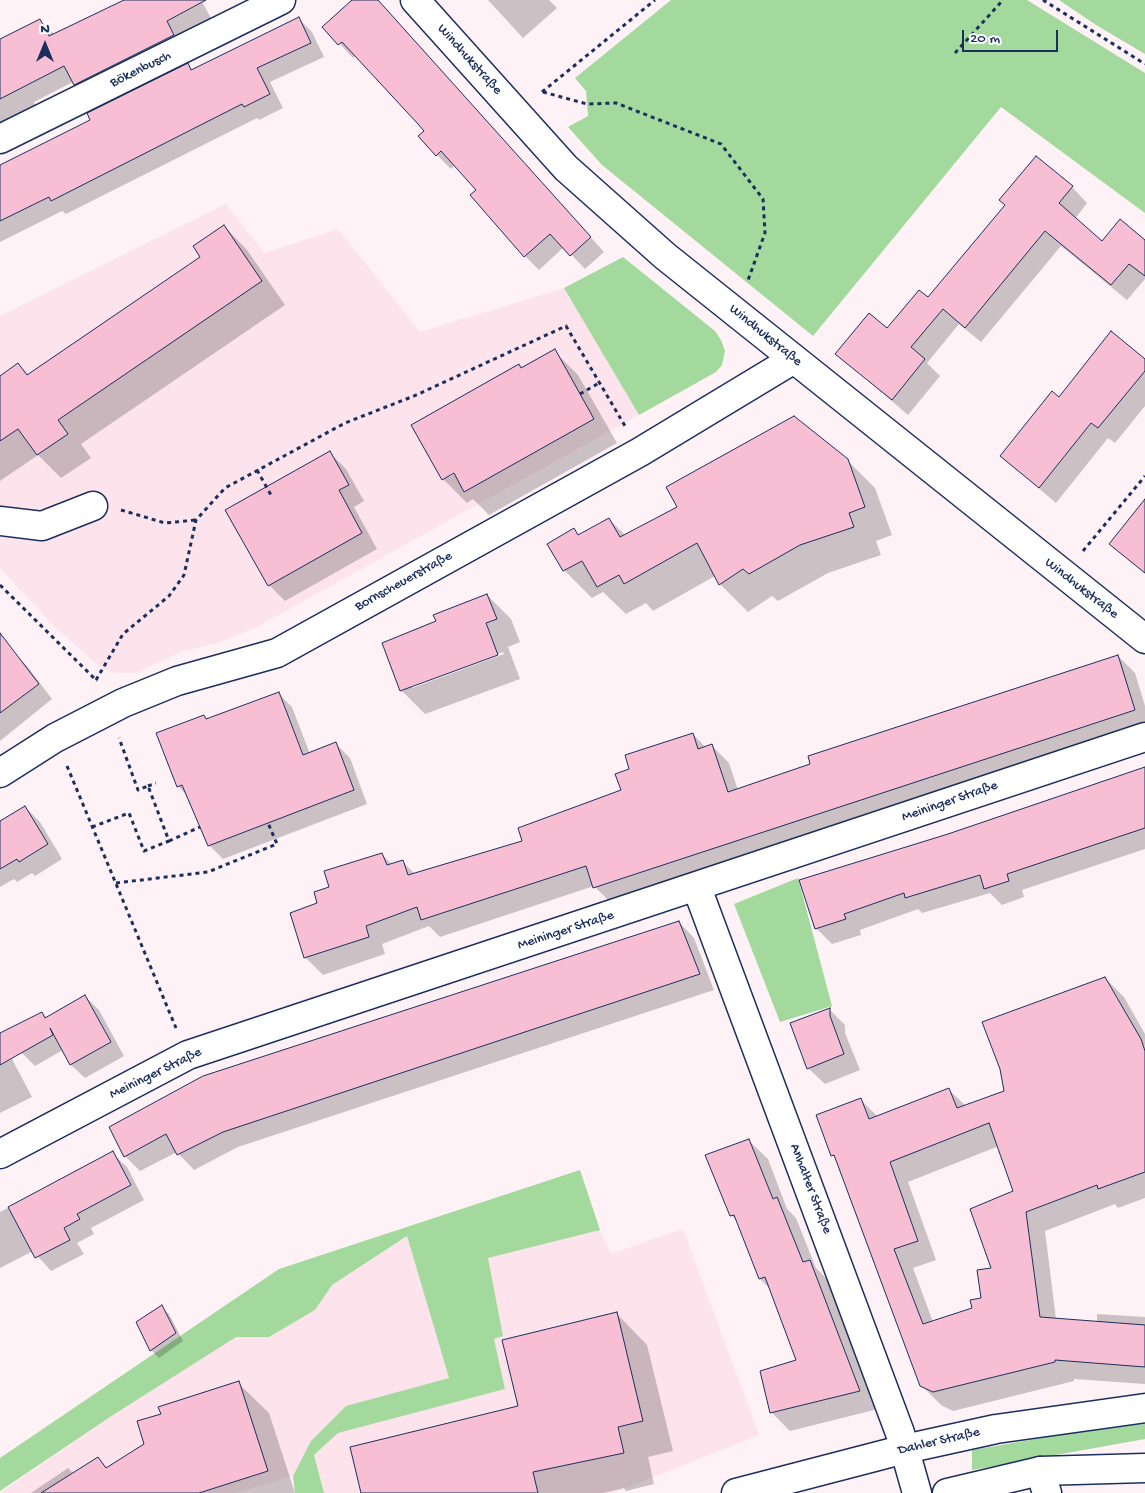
<!DOCTYPE html>
<meta charset="utf-8">
<style>
body{margin:0}
#map{position:relative;width:1145px;height:1493px;overflow:hidden;background:#fef2f6;font-family:"Gochi Hand",sans-serif}
canvas{display:block}
.north{position:absolute;left:20px;top:20px;width:50px;height:50px;-webkit-text-stroke:4px #fff;paint-order:stroke;rotate:0deg;font-size:14px;font-weight:700;line-height:20px;text-align:center;color:#1b2f5e}
.north::after{content:'';display:block;margin:auto;width:18px;height:22px;background:#1b2f5e;clip-path:polygon(50% 0,100% 100%,50% 72%,0 100%)}
.scale{position:absolute;left:962px;top:30px;width:96px;height:22px;box-sizing:border-box;border:2px solid #1b2f5e;border-top:0;padding-left:6px;font-size:15px;line-height:18px;white-space:nowrap;color:#1b2f5e;-webkit-text-stroke:4px #fff;paint-order:stroke}
</style>
<div id="map">
<canvas width="1145" height="1493"></canvas>
<div class="north">N</div>
<div class="scale">20 m</div>
</div>
<script>
const ctx = document.querySelector('canvas').getContext('2d');
ctx.lineJoin = 'round';
function fill(path, color) {
  ctx.fillStyle = color;
  ctx.fill(path, 'evenodd');
}
function shape(rows) {
  const path = new Path2D();
  for (const r of rows) {
    path.moveTo(r[0], r[1]);
    for (let i = 2; i < r.length; i += 2) path.lineTo(r[i], r[i + 1]);
  }
  return path;
}
function trace(path, color, width, dash) {
  ctx.strokeStyle = color;
  ctx.lineWidth = width;
  ctx.lineCap = dash ? 'butt' : 'round';
  ctx.setLineDash(dash || []);
  ctx.stroke(path);
}
function write(font, color, halo, rows, align = 'center') {
  ctx.font = font + ' "Gochi Hand",sans-serif';
  ctx.lineWidth = 4;
  ctx.setLineDash([]);
  ctx.textBaseline = 'middle';
  ctx.strokeStyle = halo;
  ctx.fillStyle = color;
  for (const [text, x, y, turn = 0] of rows) {
    ctx.save();
    ctx.translate(x, y);
    ctx.rotate((+turn || 0) * Math.PI / 180);
    ctx.textAlign = isNaN(turn) ? turn : align;
    if (halo) ctx.strokeText(text, 0, 0);
    ctx.fillText(text, 0, 0);
    ctx.restore();
  }
}
const built = shape([
 [226,204,264,253,338,229,420,332,564,288,639,415,255,628,221,642,181,652,135,673,115,673,103,669,85,654,51,623,0,568,0,316],
 [683,1229,759,1435,614,1493,324,1493,314,1455,338,1433,505,1389,494,1339,503,1336,488,1258,600,1230,611,1254],
 [407,1236,449,1378,346,1406,311,1441,293,1476,236,1493,0,1493,113,1415,236,1336,269,1337,315,1310,332,1285]
]);
const green = shape([
 [671,0,1027,0,1145,73,1145,213,1001,107,813,336,602,165,568,127,588,116,586,91,575,78],
 [1059,0,1145,0,1145,54,1096,25],
 [623,257,715,331,721,340,725,351,722,365,716,372,639,415,564,288],
 [798,878,832,1006,780,1022,734,904],
 [580,1170,600,1230,488,1258,503,1336,494,1339,505,1389,338,1433,314,1455,324,1493,295,1493,293,1476,311,1441,346,1406,449,1378,407,1236,332,1285,315,1310,269,1337,236,1337,113,1415,0,1491,0,1458,279,1269],
 [1145,1424,1145,1439,972,1470,972,1450,1082,1431]
]);
const shadow = shape([
 [127,0,201,0,211,18,180,35,88,98,73,82,34,102,39,112,0,131,0,41,40,20,54,34],
 [354,0,377,0,604,252,585,269,564,247,539,270,525,256,472,195,478,190,455,165,451,169,437,155,425,131,357,55,353,58,324,27],
 [488,0,549,0,557,8,523,38],
 [299,19,312,32,324,57,270,82,283,108,259,120,257,118,66,214,62,211,0,242,0,167,92,120,188,65,193,70],
 [1072,187,1087,203,1075,219,1102,242,1145,241,1145,279,1127,300,1061,246,981,342,959,324,927,363,940,376,908,415,837,354,887,330],
 [224,226,247,250,285,305,81,444,91,458,61,478,38,455,0,481,0,377,18,365,29,375,202,258],
 [554,351,578,375,617,443,489,515,473,499,467,503,443,479,519,366,522,369],
 [459,469,460,471,449,477,449,475],
 [1145,361,1145,406,1115,443,1108,438,1056,503,1001,456,1059,398],
 [330,453,346,469,364,501,354,507,377,549,285,601,269,585],
 [847,460,875,488,892,535,876,541,881,555,828,573,778,601,772,596,748,612,720,584,715,576,653,611,646,603,626,614,603,592,592,598,564,570,574,530,580,536,609,519,626,536],
 [1145,501,1145,574,1111,544],
 [487,595,511,619,520,642,508,647,520,679,425,714,401,690,437,622],
 [503,652,504,654,412,688,412,685],
 [13,652,27,666,52,699,0,741,0,662],
 [1118,656,1135,673,1145,706,1145,729,612,904,594,886,440,937,429,926,382,944,385,954,323,975,305,957,319,904,331,887,382,854,392,865,403,862,415,874,524,842,623,790,631,770,693,734,706,748,712,746,729,763,738,790],
 [278,693,292,707,310,754,336,744,350,758,367,804,223,859,209,845,189,798,178,786,204,716,208,720],
 [1145,768,1145,849,1022,890,1024,897,1002,905,990,893,922,913,918,909,860,930,861,935,832,944,816,928,948,835],
 [25,807,40,822,62,859,35,876,32,873,17,882,14,879,0,887,0,820,2,822],
 [679,922,694,938,714,990,238,1147,194,1170,177,1152,140,1171,125,1156,110,1128],
 [1105,978,1124,997,1145,1034,1145,1198,1118,1208,1115,1204,1045,1231,1056,1319,1097,1323,1097,1314,1145,1317,1145,1384,1074,1379,1074,1381,953,1411,941,1405,921,1385,836,1159,833,1155,861,1100,878,1117,949,1090,966,1106,1005,1092],
 [999,1146,1014,1191,993,1269,982,1299,973,1309,933,1322,913,1268,936,1260,908,1182],
 [85,996,99,1010,124,1056,85,1078,71,1065,63,1050,35,1066,21,1052,42,1013,47,1018],
 [829,1009,845,1025,845,1033,860,1070,825,1084,808,1068,791,1024],
 [0,1046,12,1059,32,1097,0,1113],
 [749,1141,768,1159,787,1209,796,1218,816,1268,828,1280,878,1409,790,1431,771,1412,797,1361,771,1290,760,1279,738,1222,731,1215],
 [112,1153,127,1167,144,1200,91,1228,94,1234,77,1243,84,1254,51,1271,33,1251,0,1268,0,1212],
 [161,1307,169,1314,183,1341,159,1358,151,1350,137,1322],
 [617,1314,647,1345,673,1451,648,1457,654,1484,626,1491,624,1488,603,1493,362,1493,520,1407],
 [238,1383,269,1413,295,1493,31,1493,68,1468,74,1474,98,1458,108,1469,146,1445,162,1414]
]);
const building = shape([
 [124,0,206,0,167,21,174,35,74,85,64,66,0,99,0,39,40,19,49,36,124,0],
 [352,0,378,0,591,237,570,256,550,234,524,257,470,195,476,190,441,151,436,156,418,136,424,131,418,124,342,42,338,45,322,27,352,0],
 [299,17,311,43,257,68,270,94,244,107,242,104,51,201,49,197,0,221,0,165,90,120,87,113,188,63,191,70,299,17],
 [1036,156,1073,186,1059,203,1102,241,1120,219,1145,240,1145,276,1129,264,1111,285,1045,231,965,328,943,309,911,347,925,359,892,400,835,354,869,313,887,328,919,290,928,297,1005,205,999,200,1036,156],
 [224,225,262,281,58,420,68,434,37,455,18,429,0,441,0,376,18,363,27,375,200,257,193,246,224,225],
 [1111,331,1145,359,1145,371,1098,428,1091,423,1039,488,1000,456,1052,391,1059,397,1111,331],
 [555,349,594,419,464,492,454,473,442,480,411,425,519,364,521,368,555,349],
 [794,416,848,459,865,507,849,513,854,527,800,545,749,574,743,569,719,585,697,543,624,584,619,575,597,587,582,561,563,571,547,544,574,528,578,535,609,518,620,537,677,507,666,487,794,416],
 [330,451,349,485,339,490,362,533,268,586,225,510,330,451],
 [1145,499,1145,573,1109,544,1145,499],
 [487,594,497,619,486,623,498,655,400,691,382,643,436,621,433,615,487,594],
 [0,633,39,684,0,713,0,633],
 [1118,655,1135,710,593,888,586,866,421,920,417,907,366,926,369,937,304,958,290,913,317,903,314,892,329,887,324,871,382,853,387,865,403,860,408,875,522,841,518,828,621,790,615,774,629,769,625,755,693,733,698,749,712,744,728,792,810,764,808,756,1118,655],
 [279,692,303,755,336,742,354,790,208,846,182,785,177,787,156,733,204,715,206,719,279,692],
 [1145,767,1145,828,1007,874,1009,881,984,889,980,875,905,898,904,893,844,914,846,919,815,929,799,880,948,834,1145,767],
 [25,806,48,844,19,862,17,859,0,869,0,821,25,806],
 [679,921,700,974,223,1132,177,1155,166,1134,124,1157,109,1127,203,1076,679,921],
 [1105,977,1141,1039,1145,1051,1145,1172,1098,1189,1097,1185,1026,1212,1040,1317,1145,1325,1145,1367,1055,1360,1055,1362,933,1392,920,1386,834,1155,831,1156,816,1115,861,1098,869,1119,949,1088,957,1108,1004,1091,1000,1069,982,1022,1105,977],
 [989,1123,1013,1191,970,1209,991,1268,977,1270,981,1298,970,1300,972,1308,923,1324,894,1249,918,1241,890,1162,989,1123],
 [85,995,111,1042,70,1065,50,1028,53,1035,0,1065,0,1033,42,1012,45,1018,85,995],
 [830,1008,830,1016,844,1054,807,1069,790,1023,830,1008],
 [749,1139,773,1199,777,1197,803,1262,810,1260,860,1391,770,1413,760,1371,796,1360,765,1277,759,1279,734,1215,730,1216,705,1155,749,1139],
 [113,1151,131,1185,77,1214,80,1219,64,1228,70,1240,35,1258,8,1207,113,1151],
 [162,1305,176,1333,150,1351,136,1322,162,1305],
 [617,1312,643,1421,618,1427,624,1453,533,1472,538,1493,361,1493,350,1447,518,1406,502,1340,617,1312],
 [239,1381,268,1471,199,1493,41,1493,98,1457,106,1468,144,1444,137,1421,161,1414,158,1407,239,1381]
]);
const path = shape([
 [1043,0,1145,64],
 [955,53,1003,0],
 [542,92,655,0],
 [543,92,587,104,616,103,721,144,763,199,765,233,747,283],
 [580,394,599,383],
 [257,470,271,495],
 [121,510,165,523,196,520],
 [1083,551,1145,476],
 [0,585,97,681],
 [96,680,123,634,169,596,184,575,196,520,225,488,345,423,414,396,566,326,625,426],
 [67,766,176,1028],
 [148,786,156,783],
 [92,827,129,813,144,851,169,841,148,786,138,790,119,738],
 [169,841,200,827],
 [116,883,208,872,277,844,268,823]
]);
const minor = shape([
 [415,0,566,168,665,256,1145,639],
 [0,139,281,0],
 [0,521,42,526,93,506],
 [0,773,55,738,123,703,177,681,277,653,640,452,794,359],
 [697,888,900,1433,917,1493],
 [0,1154,188,1055,1145,737],
 [1040,1471,1047,1493]
]);
const major = shape([
 [736,1493,905,1449,996,1429,1145,1408],
 [947,1493,1040,1471,1145,1468]
]);
const streetNames = [
 ["Windhukstraße",469,60,48],
 ["Bökenbusch",141,70,-26],
 ["Windhukstraße",765,336,39],
 ["Bornscheuerstraße",404,582,-29],
 ["Windhukstraße",1081,589,38],
 ["Meininger Straße",950,802,-19],
 ["Meininger Straße",566,931,-18],
 ["Meininger Straße",156,1074,-26],
 ["Anhalter Straße",810,1189,69],
 ["Dahler Straße",939,1442,-13]
];
fill(built, '#fce3ec');
fill(green, '#a3d99c');
fill(shadow, '#0003');
fill(building, '#f8bfd4');
trace(building, '#1b2f5e', 1);
trace(minor, '#1b2f5e', 31);
trace(major, '#1b2f5e', 31);
trace(path, '#1b2f5e', 3, [4, 4]);
trace(minor, '#fff', 28);
trace(major, '#fff', 28);
write('14px', '#1b2f5e', '#fff', streetNames);
</script>
